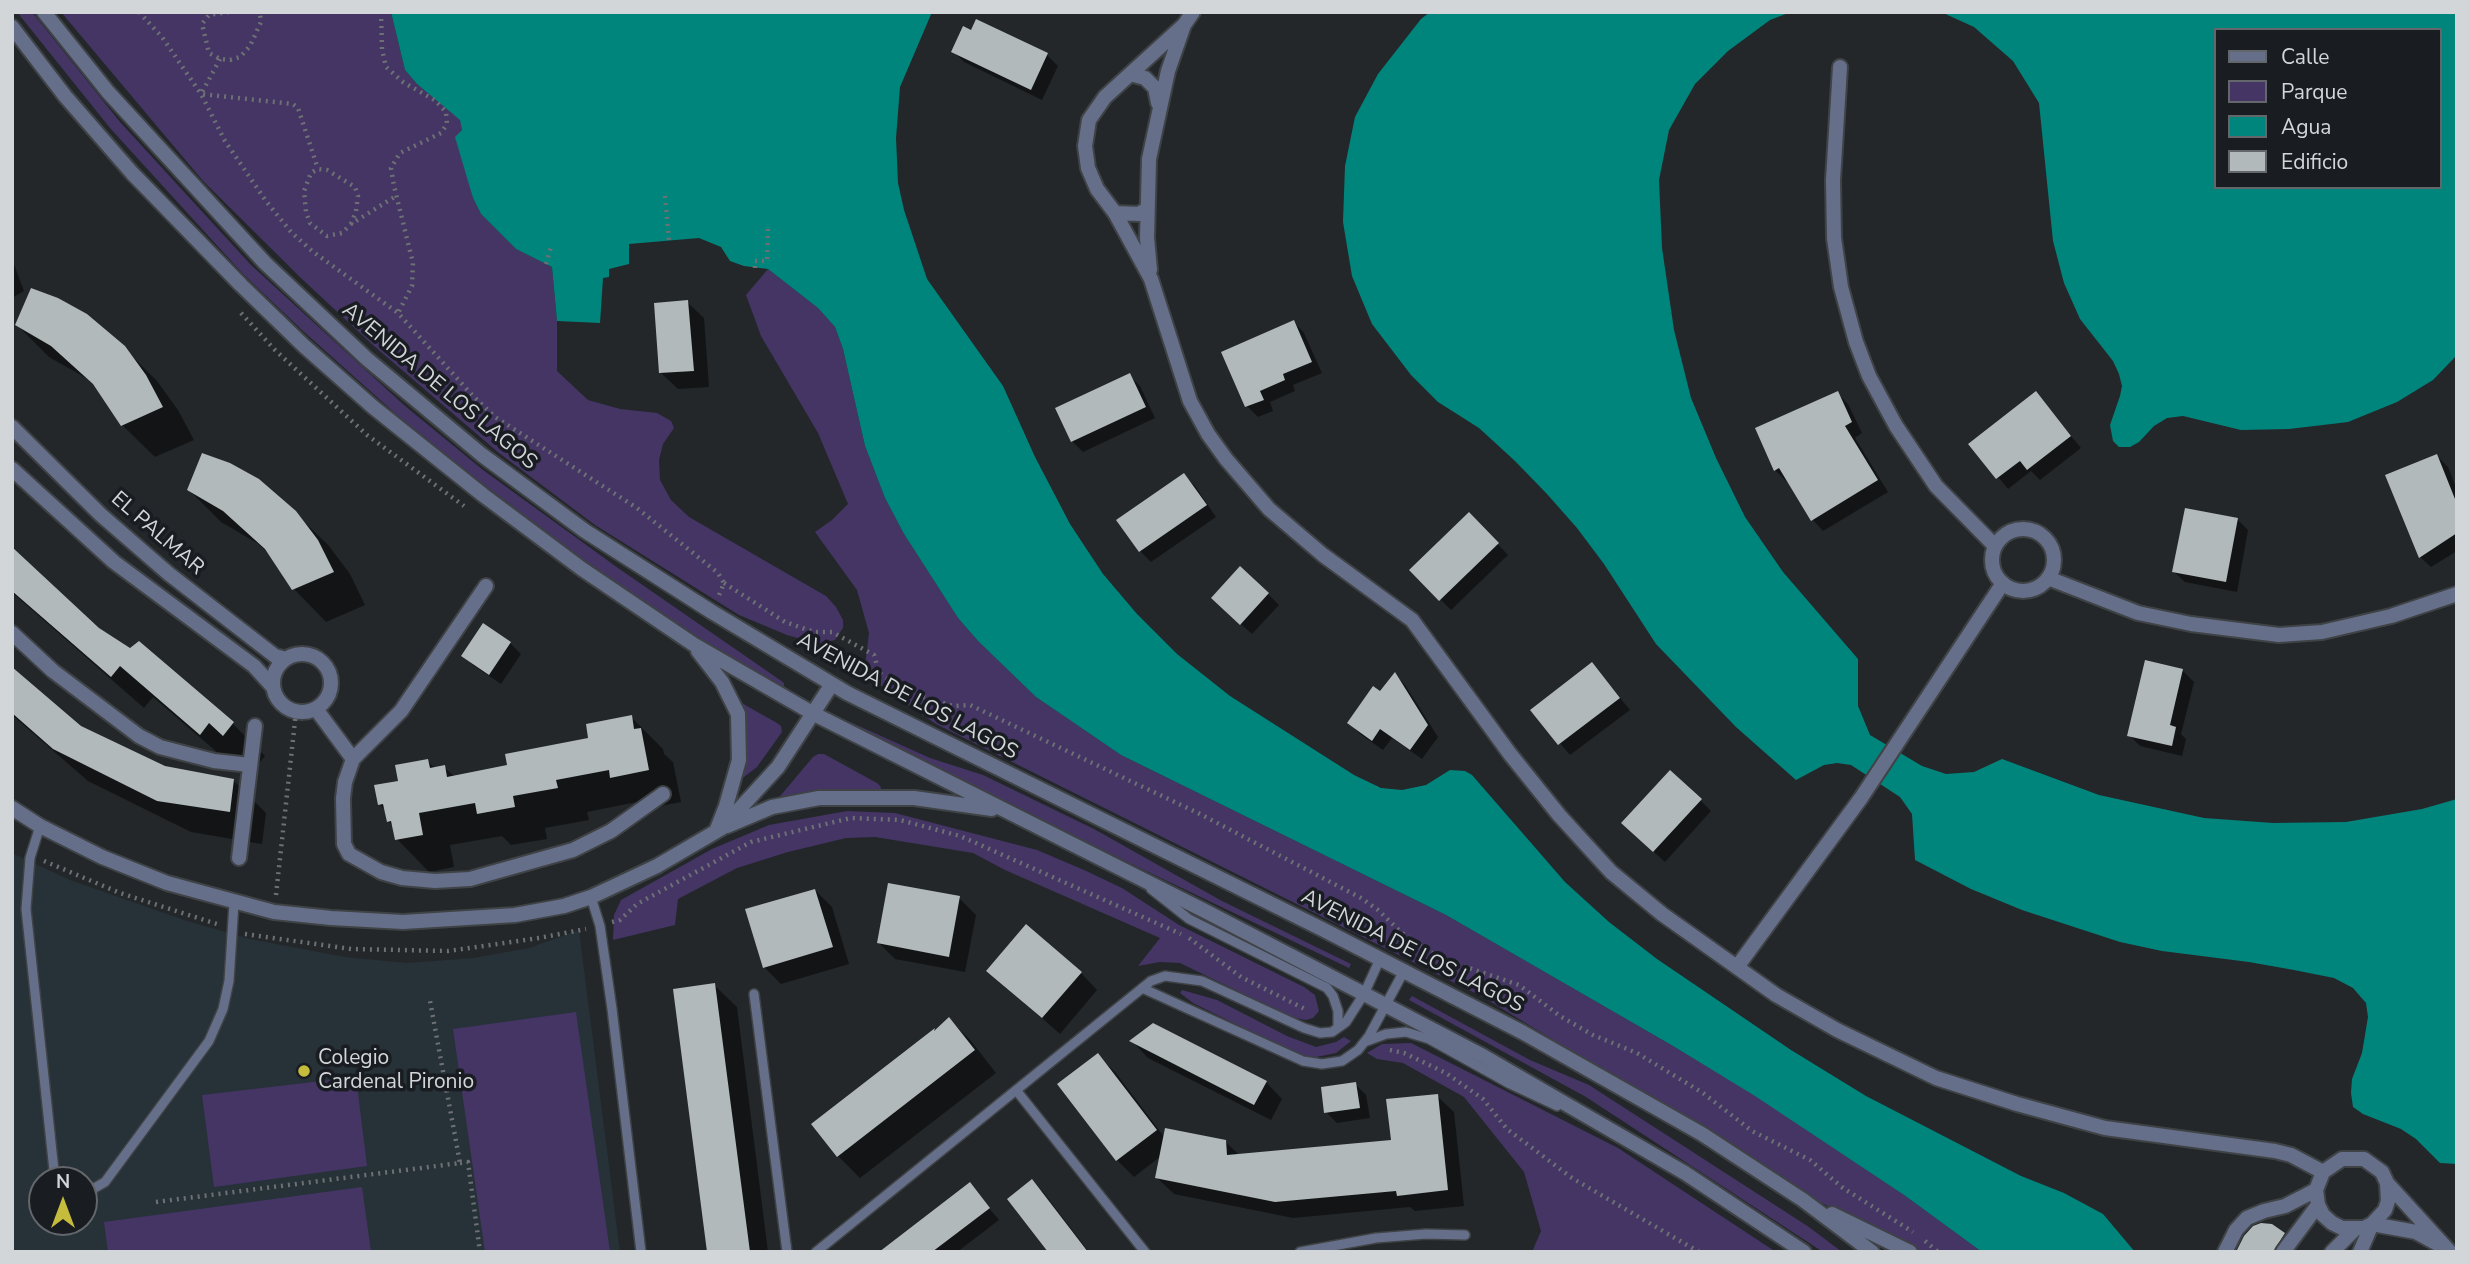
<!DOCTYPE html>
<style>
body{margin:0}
#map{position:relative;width:2469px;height:1264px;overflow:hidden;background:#23272a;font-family:"Nunito Sans",sans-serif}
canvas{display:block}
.frame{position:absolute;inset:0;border:14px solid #d3d6d9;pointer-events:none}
.legend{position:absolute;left:2214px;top:28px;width:228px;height:161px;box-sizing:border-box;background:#191d21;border:2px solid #63676b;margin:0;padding:9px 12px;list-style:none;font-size:21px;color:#d3d6d9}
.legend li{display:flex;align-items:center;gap:14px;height:35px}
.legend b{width:35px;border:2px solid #63676b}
.north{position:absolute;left:28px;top:1166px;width:70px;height:70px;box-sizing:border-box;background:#191d21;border:2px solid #63676b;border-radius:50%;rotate:0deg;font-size:19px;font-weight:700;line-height:28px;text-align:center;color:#d3d6d9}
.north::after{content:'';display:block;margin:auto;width:24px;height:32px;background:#c5bc3d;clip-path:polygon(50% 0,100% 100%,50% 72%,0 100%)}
</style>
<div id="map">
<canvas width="2469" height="1264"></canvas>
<div class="frame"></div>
<ul class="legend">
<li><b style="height:9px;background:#666f8a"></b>Calle</li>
<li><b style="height:19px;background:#443565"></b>Parque</li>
<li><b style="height:19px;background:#00857d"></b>Agua</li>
<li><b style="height:19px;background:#b1b9ba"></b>Edificio</li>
</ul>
<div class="north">N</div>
</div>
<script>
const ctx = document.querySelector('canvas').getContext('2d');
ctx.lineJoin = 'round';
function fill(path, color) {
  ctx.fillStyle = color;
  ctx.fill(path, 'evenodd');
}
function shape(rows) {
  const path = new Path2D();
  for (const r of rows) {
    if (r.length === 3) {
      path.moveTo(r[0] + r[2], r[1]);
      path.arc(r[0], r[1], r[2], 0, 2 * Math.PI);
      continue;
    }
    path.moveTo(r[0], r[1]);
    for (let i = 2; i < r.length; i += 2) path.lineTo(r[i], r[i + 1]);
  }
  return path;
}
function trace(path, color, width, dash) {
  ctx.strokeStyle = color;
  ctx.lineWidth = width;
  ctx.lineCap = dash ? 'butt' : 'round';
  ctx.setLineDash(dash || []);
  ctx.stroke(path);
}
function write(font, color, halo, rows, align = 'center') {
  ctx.font = font + ' "Nunito Sans",sans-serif';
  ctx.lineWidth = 7;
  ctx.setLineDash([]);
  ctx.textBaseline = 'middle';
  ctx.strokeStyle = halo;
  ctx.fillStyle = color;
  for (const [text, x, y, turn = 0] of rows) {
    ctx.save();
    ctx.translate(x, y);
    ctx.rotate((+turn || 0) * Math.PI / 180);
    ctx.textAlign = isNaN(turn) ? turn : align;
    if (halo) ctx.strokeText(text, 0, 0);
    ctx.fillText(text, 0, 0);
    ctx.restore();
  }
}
const built = shape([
 [12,853,70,880,187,921,250,939,345,957,407,963,473,958,529,948,579,930,620,1252,12,1252],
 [42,1180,84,1180,84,1222,42,1222]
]);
const green = shape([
 [17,12,32,12,120,122,251,265,405,406,483,470,618,568,780,680,784,683,784,687,707,645,609,579,475,478,397,415,303,331,243,274,110,128],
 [61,12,391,12,405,70,417,84,460,119,462,130,458,135,473,198,481,214,516,249,552,267,557,321,557,371,588,400,620,409,657,413,671,421,674,428,663,444,659,460,660,480,671,500,689,517,826,596,836,607,843,620,843,628,835,640,818,644,787,635,739,615,595,525,499,453,374,346,302,279,203,181],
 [768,269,818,308,835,327,843,349,865,446,885,498,904,534,958,618,978,641,1036,697,1121,755,1446,915,1673,1046,1756,1096,1904,1195,1982,1252,1913,1252,1895,1240,1814,1199,1483,997,936,724,874,681,865,666,869,633,857,590,815,532,832,520,848,504,818,433,761,336,746,295],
 [738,701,777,723,781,726,782,732,757,767,744,777,740,774],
 [850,722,930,758,983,775,1094,829,1222,901,1351,964,1349,968,847,728],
 [818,754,824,754,877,783,881,787,880,792,776,801,813,757],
 [847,811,895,813,1037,850,1084,870,1122,888,1179,925,1304,987,1315,995,1319,1011,1313,1018,1306,1020,1291,1017,1180,963,1160,962,1138,966,1160,938,1005,870,973,853,875,837,846,838,788,852,737,868,678,899,675,925,613,940,614,915,621,900,712,849,769,825],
 [1182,990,1217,1000,1287,1036,1316,1047,1336,1042,1344,1037,1351,1041,1336,1053,1316,1057,1300,1056,1193,1003,1180,993],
 [1412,996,1530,1060,1589,1085,1809,1227,1842,1252,1823,1252,1586,1097,1409,1000],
 [576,1012,610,1252,485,1252,453,1029],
 [1411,1043,1618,1148,1776,1252,1532,1252,1541,1231,1524,1172,1464,1097,1403,1063,1377,1059,1367,1053,1382,1044],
 [356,1077,367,1166,214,1187,202,1095],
 [362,1187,371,1252,108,1252,104,1222]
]);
const water = shape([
 [391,12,932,12,900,87,896,138,898,183,904,210,927,279,1003,386,1035,457,1070,524,1103,574,1137,614,1177,654,1230,696,1354,775,1381,788,1402,790,1426,785,1450,770,1465,771,1472,775,1565,882,1609,922,1657,959,1791,1050,1866,1096,2021,1176,2064,1193,2103,1214,2135,1252,1982,1252,1904,1195,1755,1096,1673,1046,1446,915,1121,755,1036,697,978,641,958,618,904,534,885,498,865,446,843,349,835,327,818,308,768,269,744,266,730,261,721,247,699,238,629,244,629,264,609,269,609,277,603,278,600,323,557,321,552,267,516,249,481,214,473,198,455,137,462,130,460,120,417,84,405,70],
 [1430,12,1791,12,1770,20,1728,51,1695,84,1669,130,1659,180,1662,248,1674,330,1691,398,1716,458,1745,517,1783,572,1858,659,1858,706,1870,735,1922,766,1946,774,1974,772,2002,759,2099,795,2204,818,2273,823,2346,822,2422,809,2457,799,2457,1164,2440,1163,2416,1139,2401,1129,2363,1114,2353,1107,2351,1093,2352,1079,2362,1053,2368,1017,2366,1003,2353,988,2334,978,2294,970,2249,962,2162,951,2120,942,2022,910,1971,889,1915,860,1912,814,1900,797,1851,765,1837,763,1824,765,1796,780,1736,727,1656,644,1604,564,1577,528,1547,494,1515,461,1479,428,1438,402,1411,375,1372,324,1352,276,1343,222,1345,166,1355,117,1378,74,1421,19],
 [1941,12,2457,12,2457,355,2433,380,2397,402,2348,422,2289,429,2241,430,2183,416,2167,418,2154,426,2139,442,2130,447,2119,447,2113,441,2110,425,2120,396,2122,386,2119,374,2113,361,2080,319,2064,283,2053,241,2039,103,2013,61,1974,27],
 [2215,30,2439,30,2439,187,2215,187]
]);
const shadow = shape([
 [977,21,1047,55,1058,66,1042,100,964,62,953,51,971,32],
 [12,259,24,291,12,298],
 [687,302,704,318,709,387,678,389,661,373],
 [1294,322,1304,333,1322,373,1293,385,1295,391,1270,402,1273,411,1258,417,1247,406],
 [17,325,124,348,157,381,178,410,194,440,155,457,122,425,99,390,86,378,49,357],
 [1129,375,1140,386,1155,418,1083,452,1072,441],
 [1837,393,1848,404,1862,433,1855,438,1888,492,1823,531,1813,520,1788,480,1786,481,1775,470],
 [2036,394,2081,448,2040,480,2031,471,2008,489,1971,444],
 [2437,456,2448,467,2457,490,2457,551,2431,567,2420,557],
 [1184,475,1195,486,1216,517,1151,562,1140,551],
 [189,490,295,513,329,546,350,574,365,605,326,622,294,589,271,555,257,543,221,522],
 [1469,514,1508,555,1451,610,1412,570],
 [2237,519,2248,530,2237,592,2185,582,2174,572],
 [12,548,98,630,131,650,139,644,233,724,265,756,256,767,242,754,233,766,153,697,144,708,15,595,12,593],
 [1268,594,1279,605,1252,634,1224,609],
 [483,625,510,643,521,654,501,684,474,666,463,655],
 [1592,664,1630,710,1570,755,1532,710],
 [12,669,80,727,165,768,233,780,266,813,262,844,191,832,88,781,12,715],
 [2183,671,2194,682,2181,734,2186,739,2182,756,2140,746,2129,735],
 [1395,674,1405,685,1438,737,1422,759,1392,738,1383,750,1360,734,1349,723,1381,694],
 [631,717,663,749,664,754,673,762,681,802,644,809,637,802,587,812,589,820,545,828,547,839,511,845,502,836,450,845,454,867,429,872,397,839,394,827,388,821,386,811,379,804,400,782,427,761,435,768,444,767,455,777,509,767,590,739],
 [1700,800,1711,811,1665,862,1634,834],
 [815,890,832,907,849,964,781,984,764,967],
 [959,898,976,915,965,972,895,959,878,942],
 [989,971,1081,973,1097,990,1060,1034],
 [714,985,737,1007,768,1252,709,1252],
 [949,1019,971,1041,996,1073,860,1178,838,1156,814,1124],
 [1132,1041,1266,1082,1282,1099,1271,1120,1148,1058],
 [1098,1056,1115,1072,1165,1138,1225,1141,1239,1155,1393,1141,1437,1096,1454,1112,1464,1206,1415,1211,1410,1207,1293,1218,1174,1194,1157,1178,1161,1156,1134,1177,1117,1160,1060,1085],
 [1355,1084,1366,1095,1370,1118,1337,1123,1326,1112],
 [1032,1181,1043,1192,1089,1252,1050,1252],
 [970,1185,999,1220,957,1252,882,1252],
 [2284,1234,2289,1239,2281,1252,2238,1252]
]);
const building = shape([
 [976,19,1048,53,1031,90,951,52,963,26,971,30],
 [31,288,58,298,87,314,125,346,146,375,163,407,121,426,93,384,51,346,15,325],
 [688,300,694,371,659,373,654,303],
 [1294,320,1312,362,1283,374,1285,380,1260,391,1264,400,1245,407,1221,352],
 [1130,373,1146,407,1071,442,1055,408],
 [1838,391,1852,422,1845,426,1878,480,1811,521,1779,468,1774,471,1755,428],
 [2036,391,2071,436,2027,470,2020,461,1996,479,1968,444],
 [202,453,230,463,259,479,296,511,318,540,334,572,292,590,265,549,223,511,187,490],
 [2437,454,2457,504,2457,533,2419,558,2385,475],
 [1184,473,1207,505,1139,552,1116,520],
 [2185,508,2238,518,2226,582,2172,572],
 [1469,512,1499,543,1439,601,1409,570],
 [12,547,99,628,130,648,139,641,234,722,223,736,209,723,200,735,120,666,111,677,12,591],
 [1240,566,1269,593,1240,625,1211,598],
 [483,623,511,642,489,675,461,656],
 [2145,660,2183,669,2170,725,2176,727,2172,746,2127,736],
 [1592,662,1620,698,1558,745,1530,710],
 [12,667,81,726,165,766,234,779,230,812,157,801,53,749,12,713],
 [1395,672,1428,725,1410,750,1380,729,1372,741,1347,723,1373,686,1380,691],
 [632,715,634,729,641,728,649,770,610,778,609,770,556,780,558,788,513,796,515,807,477,814,475,803,419,813,423,835,395,840,391,821,387,822,383,804,378,805,374,785,398,781,395,765,428,759,430,768,445,765,447,777,507,765,505,754,588,738,586,724],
 [1670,770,1702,799,1653,852,1621,823],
 [888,883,960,896,949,957,877,943],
 [815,889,833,947,763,968,745,909],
 [1026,924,1082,972,1042,1018,986,971],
 [715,983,750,1252,707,1252,673,989],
 [949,1017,975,1050,837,1157,811,1124,935,1028,934,1031],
 [1153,1023,1267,1081,1254,1105,1129,1041],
 [1098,1053,1157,1130,1116,1161,1057,1084],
 [1356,1082,1360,1108,1324,1113,1321,1087],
 [1438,1094,1448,1190,1397,1196,1396,1191,1275,1202,1155,1178,1165,1128,1226,1140,1227,1155,1391,1140,1386,1099],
 [1032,1179,1088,1252,1048,1252,1007,1199],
 [970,1182,990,1208,932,1252,879,1252],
 [2261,1223,2272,1224,2285,1233,2273,1252,2236,1252,2244,1236,2253,1226]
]);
const path = shape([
 [139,12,162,37,201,94,225,141,266,201,291,232,312,251,398,313,473,396,495,417,637,508,718,573,724,583,718,598],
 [229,12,209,15,202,24,209,53,220,59,230,60,240,57,250,46,261,22,260,14,257,12],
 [381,12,382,49,386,67,403,82,436,101,446,112,447,124,441,133,400,153,391,168,394,186,413,263,412,286,398,313],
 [220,59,201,94,293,104,298,108,318,169],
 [665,196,669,240],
 [351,224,356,211,358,196,355,187,327,170,318,169,311,173,304,191,306,212,310,223,327,236,342,233,351,224,396,196],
 [546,264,551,247],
 [755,268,755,261,767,261,768,228],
 [241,313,275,350,367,435,464,506],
 [724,583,785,622,814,632,832,632,874,655,879,673,910,693,953,706,970,705,1200,814,1361,898,1378,910,1402,933,1427,951,1451,962,1519,985,1560,1016,1593,1035,1637,1053,1703,1093,1752,1131,1810,1160,1843,1188,1913,1232],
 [44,861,120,893,220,925],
 [276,895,296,712],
 [612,922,620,920,637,904,751,842,851,818,900,820,960,836,1181,934],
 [245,934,351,949,448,951,539,938,586,929],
 [1189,938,1241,977,1307,1010],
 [1390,1050,1404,1053,1446,1073,1483,1099,1507,1129,1572,1178,1699,1252],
 [460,1163,468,1162,480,1252],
 [156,1202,460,1163,430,1001],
 [1925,1241,1938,1252]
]);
const service = shape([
 [40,826,30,858,26,909,55,1180],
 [1151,889,1189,919,1327,988,1333,996,1338,1011,1338,1027],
 [591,897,600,926,612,1009,641,1252],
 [1142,988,1303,1061,1322,1064,1342,1061,1358,1050,1369,1036,1404,971],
 [754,994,787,1252],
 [1367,1041,1386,1034,1406,1032,1429,1039,1510,1084,1557,1106],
 [1016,1090,1145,1252],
 [84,1194,105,1182,209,1041,223,1009,229,981,234,903],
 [816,1252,1151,981,1165,976,1202,981,1304,1028,1320,1033,1332,1032,1346,1022,1364,994,1380,959],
 [1300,1252,1376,1238,1426,1234,1465,1235]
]);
const minor = shape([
 [1184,25,1105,97,1089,120,1085,146,1088,168,1097,189,1115,213,1151,279,1190,401,1208,434,1226,459,1269,509,1323,555,1412,620,1510,754,1559,815,1611,872,1662,914,1776,995,1837,1030,1936,1078,2017,1104,2105,1128,2275,1151,2291,1155,2323,1172],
 [1840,67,1833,180,1834,238,1841,287,1856,342,1869,376,1896,426,1936,486,1995,546],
 [1130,74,1145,78,1155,88,1158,103],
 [1115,213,1139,214,1147,209],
 [1150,270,1147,238,1149,159,1168,71,1184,25,1193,12],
 [12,427,101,515,169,574,275,656,286,659],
 [12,469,114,562,254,666,273,687],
 [2023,560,31],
 [2048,578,2138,613,2191,624,2279,635,2322,632,2391,616,2457,594],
 [486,586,401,711,353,759,345,782,343,798,344,844,349,854,381,872,402,878,435,881,470,879,573,850,611,831,663,794],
 [12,633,53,671,139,736,160,747,214,761,250,765],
 [302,683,29],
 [316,709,353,759],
 [239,858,255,726],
 [1737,967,1861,798,2003,583],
 [2387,1183,2388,1201,2385,1210,2372,1224,2364,1228,2342,1228,2332,1223,2323,1215,2318,1205,2316,1190,2323,1172,2342,1159,2364,1159,2382,1172,2387,1183,2450,1252],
 [2225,1252,2236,1230,2247,1218,2264,1211,2285,1206,2316,1190],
 [2283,1252,2318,1205],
 [2332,1252,2354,1230],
 [2360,1252,2372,1224,2416,1232,2436,1243]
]);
const tertiary = shape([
 [44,12,108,92,265,263,367,359,482,455,585,531,712,612,847,693,1322,929,1522,1032,1702,1134,1803,1200,1872,1252],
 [12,27,65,96,132,173,241,285,304,346,373,407,483,495,582,569,693,644,814,714,1207,912,1483,1056,1685,1173,1804,1252],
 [698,651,722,682,738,714,739,760,726,806,717,829],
 [12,808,40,826,102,857,167,883,274,912,331,918,403,922,515,915,564,906,591,897,657,866,722,828,778,767,832,684],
 [727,826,772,807,819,798,914,798,992,809],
 [1832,1214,1910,1252]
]);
const markers = [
 [304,1071,7,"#c5bc3d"]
];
const streetNames = [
 ["AVENIDA DE LOS LAGOS",439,387,40],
 ["EL PALMAR",157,534,41],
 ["AVENIDA DE LOS LAGOS",907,697,28],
 ["AVENIDA DE LOS LAGOS",1412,952,27]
];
const poiNames = [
 ["Colegio",318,1059],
 ["Cardenal Pironio",318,1083]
];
fill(built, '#273138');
fill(green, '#443565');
fill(water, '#00857d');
fill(shadow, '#0007');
fill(building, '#b1b9ba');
trace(service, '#3f4346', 12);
trace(minor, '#3f4346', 18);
trace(tertiary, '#3f4346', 18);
trace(path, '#6d7174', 4.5, [2, 5]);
trace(service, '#666f8a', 9);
trace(minor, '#666f8a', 14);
trace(tertiary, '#666f8a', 14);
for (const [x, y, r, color] of markers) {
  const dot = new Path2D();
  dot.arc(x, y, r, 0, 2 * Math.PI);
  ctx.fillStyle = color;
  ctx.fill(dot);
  trace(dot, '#191d21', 2.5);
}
write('21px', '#d3d6d9', '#191d21', streetNames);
write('21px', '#d3d6d9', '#191d21', poiNames, 'left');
</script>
